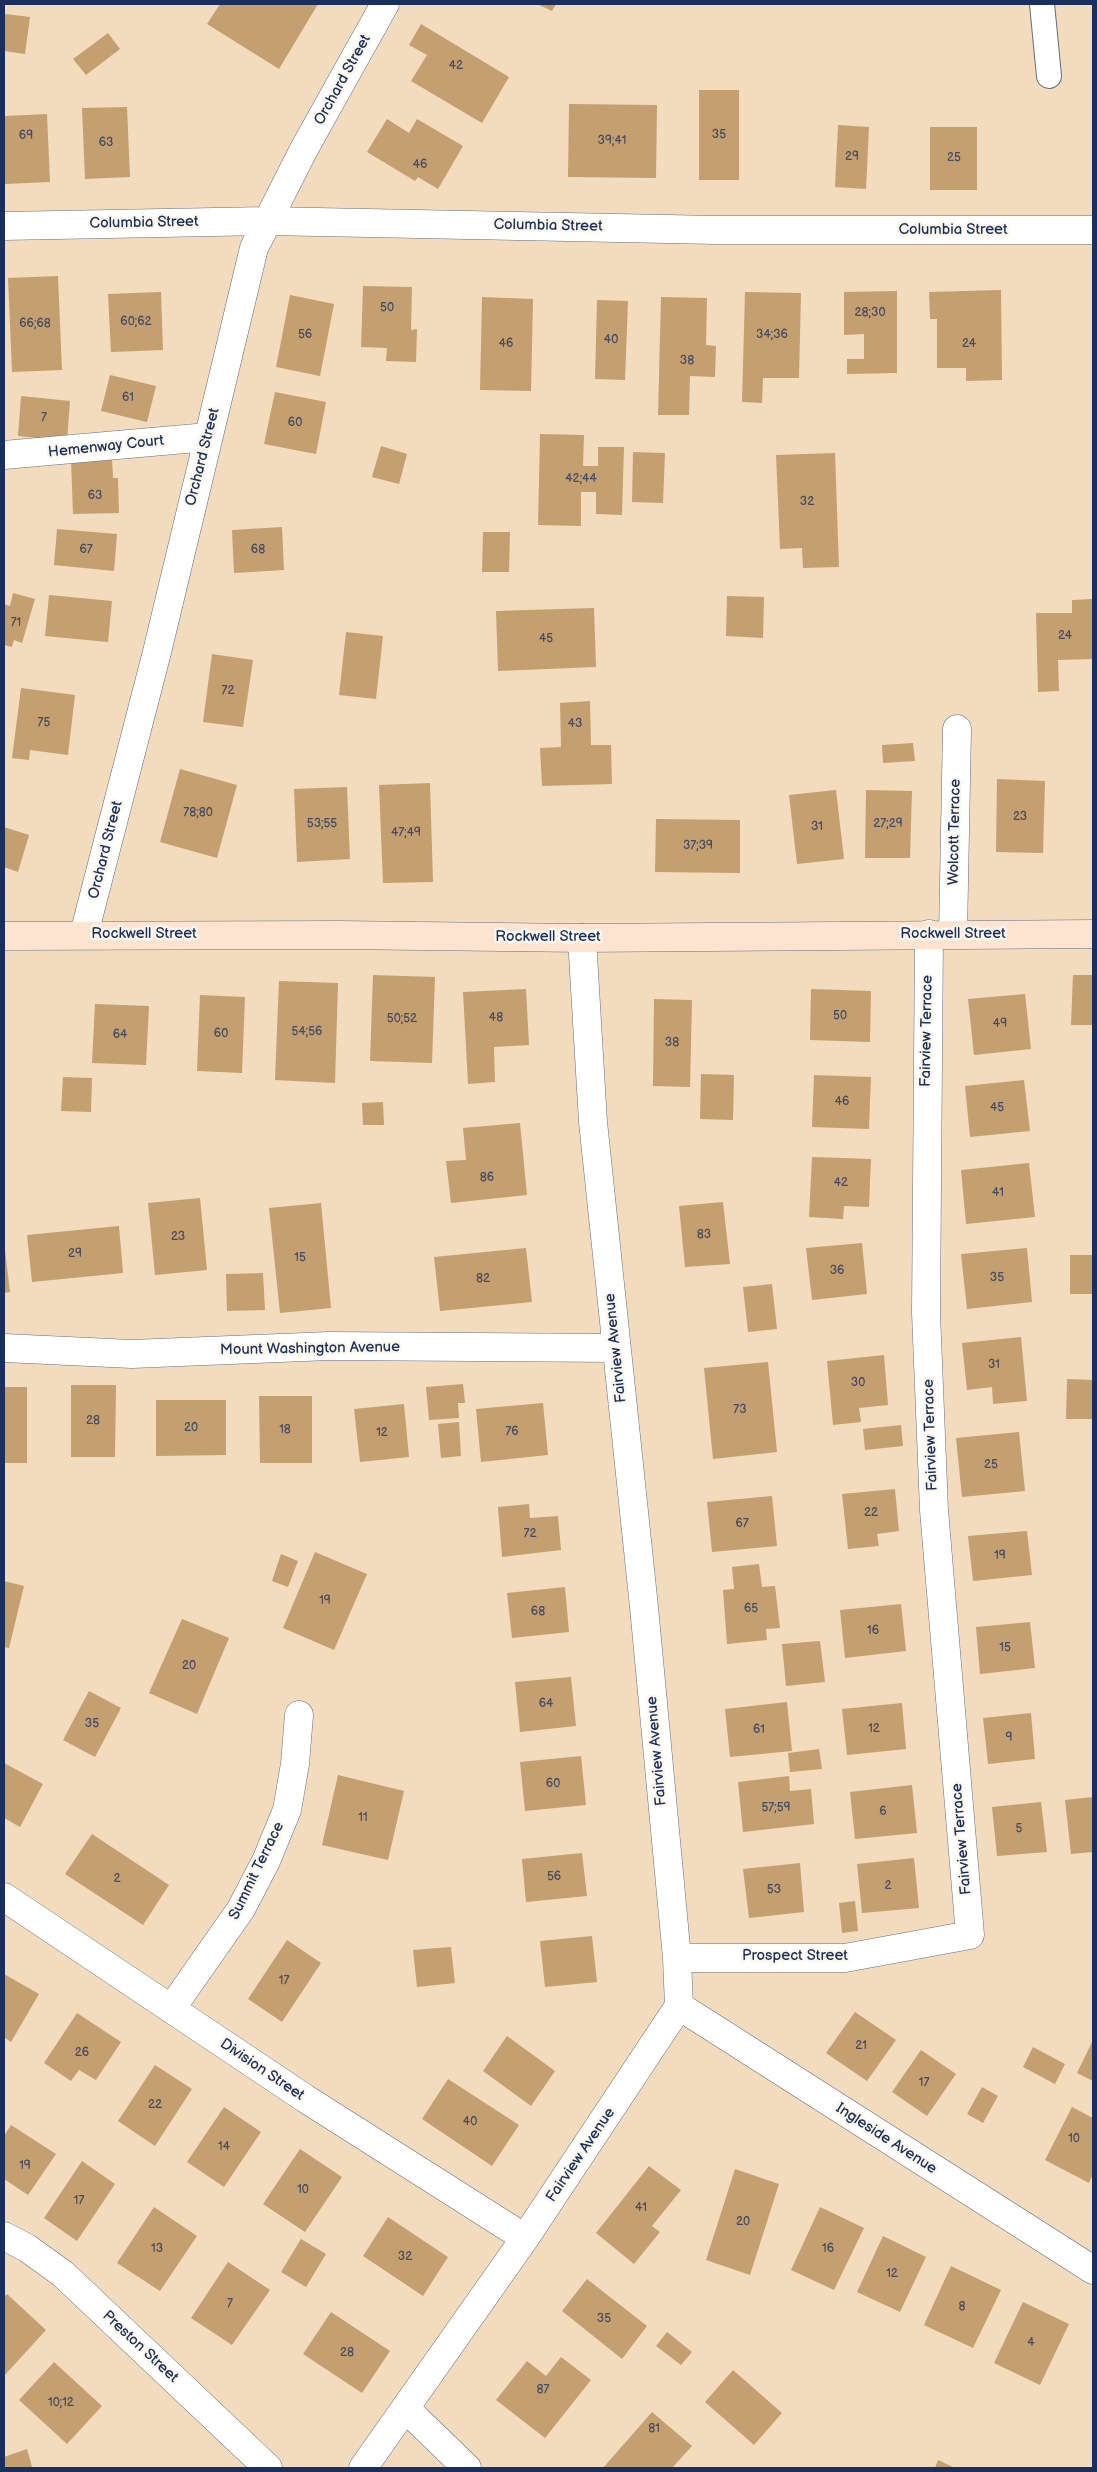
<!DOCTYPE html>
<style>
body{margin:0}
#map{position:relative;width:1097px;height:2472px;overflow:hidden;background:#f2dcbd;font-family:"Balsamiq Sans",sans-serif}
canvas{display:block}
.frame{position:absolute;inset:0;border:5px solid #1b2f5e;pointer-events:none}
</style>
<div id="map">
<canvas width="1097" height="2472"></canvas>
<div class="frame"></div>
</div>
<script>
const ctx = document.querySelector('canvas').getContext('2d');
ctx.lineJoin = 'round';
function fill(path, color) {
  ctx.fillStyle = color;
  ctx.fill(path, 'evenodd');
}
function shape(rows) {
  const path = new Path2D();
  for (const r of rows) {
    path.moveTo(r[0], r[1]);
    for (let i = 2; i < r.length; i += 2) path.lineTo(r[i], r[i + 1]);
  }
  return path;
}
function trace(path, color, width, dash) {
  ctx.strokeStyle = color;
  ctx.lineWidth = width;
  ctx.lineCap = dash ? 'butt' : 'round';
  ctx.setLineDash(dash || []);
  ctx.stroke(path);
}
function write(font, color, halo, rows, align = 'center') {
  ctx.font = font + ' "Balsamiq Sans",sans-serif';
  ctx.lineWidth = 5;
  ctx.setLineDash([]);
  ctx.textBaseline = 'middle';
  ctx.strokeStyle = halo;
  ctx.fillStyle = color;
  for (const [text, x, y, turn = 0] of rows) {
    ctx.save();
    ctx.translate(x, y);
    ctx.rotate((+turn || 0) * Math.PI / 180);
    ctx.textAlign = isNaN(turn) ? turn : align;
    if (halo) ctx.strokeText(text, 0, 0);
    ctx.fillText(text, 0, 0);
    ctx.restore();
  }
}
const building = shape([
 [220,4,318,4,279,69,207,24],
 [537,4,556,4,552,11],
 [5,14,30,17,25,54,4,51],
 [421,24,509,77,482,123,411,81,427,55,409,45],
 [108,33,120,49,86,75,73,59],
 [699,90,739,90,739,180,699,180],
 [569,104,657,105,656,178,568,177],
 [127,107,130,177,85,179,82,108],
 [47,114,50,182,5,184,4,116],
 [387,119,409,133,417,119,463,146,438,189,418,177,415,181,367,152],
 [838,125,869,127,866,189,835,187],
 [930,127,977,127,977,190,930,190],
 [58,276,62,370,12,372,8,278],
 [363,286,412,287,411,330,417,329,416,362,386,361,387,348,361,347],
 [1001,290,1002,380,966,381,966,368,937,368,937,319,930,319,929,292],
 [897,291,897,373,847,374,847,359,864,359,864,334,844,335,844,292],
 [161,292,163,350,111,352,108,294],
 [745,292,801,293,799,378,763,378,762,403,742,402],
 [290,295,334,304,320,376,276,367],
 [482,297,533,299,531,391,480,390],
 [661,297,707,298,706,345,716,346,715,377,690,376,689,415,658,415],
 [597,300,628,301,625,380,595,379],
 [110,375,156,386,147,422,101,411],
 [275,392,326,402,316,454,264,444],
 [21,396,70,401,67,441,18,436],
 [540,434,584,435,583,466,598,466,598,447,624,447,622,515,596,514,596,492,581,492,581,526,538,525],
 [381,446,407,454,399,484,372,477],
 [633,452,665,453,663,503,632,502],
 [835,453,839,567,803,568,802,548,780,549,776,455],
 [112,458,113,478,118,478,119,513,73,514,71,460],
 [282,527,284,570,234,573,232,530],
 [57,529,117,534,114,571,54,565],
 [483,532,510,532,509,572,482,572],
 [13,593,35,599,22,643,14,640,12,647,4,645,4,604,10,606],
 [49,595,112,601,108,642,45,636],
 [727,596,764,597,763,638,726,636],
 [1093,599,1093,659,1058,660,1059,691,1038,692,1036,613,1072,613,1072,600],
 [594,608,596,667,498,671,496,611],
 [346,632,383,636,376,699,339,695],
 [212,654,253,660,243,727,203,722],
 [21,688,75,695,68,755,30,750,29,760,12,758],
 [590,701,591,745,611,745,612,784,542,786,540,748,561,747,560,703],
 [913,743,915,761,883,763,882,745],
 [180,769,237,785,217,858,160,842],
 [997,779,1045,781,1043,853,996,852],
 [430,783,433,882,383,883,379,785],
 [347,787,350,859,297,862,294,789],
 [836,790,844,859,797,864,789,795],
 [866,790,912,791,910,858,865,858],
 [656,819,740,820,740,873,655,872],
 [4,827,29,835,18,872,4,867],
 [373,975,435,977,432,1063,370,1061],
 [1073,975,1093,975,1093,1025,1071,1025],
 [279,981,338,983,335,1083,275,1080],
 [526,989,529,1045,494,1047,495,1082,468,1084,463,992],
 [811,989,871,991,870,1042,810,1040],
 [1025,994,1031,1049,974,1055,968,999],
 [200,995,245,997,242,1073,197,1071],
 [654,999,692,1000,690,1087,653,1086],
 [95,1004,149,1006,146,1065,92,1063],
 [701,1074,734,1075,733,1120,700,1119],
 [814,1075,871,1077,869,1129,812,1127],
 [63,1077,92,1078,91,1112,61,1111],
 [1024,1080,1030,1131,970,1137,965,1086],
 [383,1102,384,1125,363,1125,362,1103],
 [520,1123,527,1195,451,1203,446,1161,466,1160,463,1128],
 [812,1157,871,1159,869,1207,844,1206,843,1219,809,1217],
 [1029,1163,1035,1217,966,1224,961,1170],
 [200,1198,207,1270,155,1275,148,1203],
 [723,1202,730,1264,685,1267,679,1206],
 [321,1203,331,1308,280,1313,269,1208],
 [119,1226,123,1273,32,1282,27,1235],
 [4,1241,10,1292,4,1293],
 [862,1243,867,1294,812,1300,806,1248],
 [526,1248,532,1302,440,1311,434,1257],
 [1027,1248,1032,1302,967,1309,961,1254],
 [1070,1255,1093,1255,1093,1294,1070,1294],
 [263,1273,265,1310,227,1311,226,1274],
 [772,1284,777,1329,748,1332,743,1287],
 [1021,1337,1027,1401,993,1404,992,1387,967,1390,962,1343],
 [884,1355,888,1405,859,1408,861,1422,833,1425,827,1361],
 [768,1362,777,1452,713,1459,704,1368],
 [1067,1379,1093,1380,1093,1419,1066,1419],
 [463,1384,465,1403,458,1403,459,1418,429,1420,426,1387],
 [71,1385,116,1385,115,1457,71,1457],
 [4,1387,27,1387,27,1463,4,1463],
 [259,1396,312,1396,312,1463,260,1463],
 [156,1400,226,1400,226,1455,156,1456],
 [543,1403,548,1455,481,1462,476,1409],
 [404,1404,409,1457,360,1462,354,1409],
 [459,1422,461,1456,441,1458,438,1424],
 [901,1425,903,1446,865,1450,863,1429],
 [1019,1432,1025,1491,962,1497,956,1438],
 [895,1489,899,1531,877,1534,879,1546,848,1549,842,1494],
 [772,1496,777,1546,712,1552,707,1502],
 [529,1504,530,1518,558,1516,561,1550,502,1557,498,1507],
 [1027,1531,1032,1575,973,1581,968,1536],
 [315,1552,367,1574,334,1650,283,1628],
 [281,1554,298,1561,288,1587,272,1581],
 [759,1564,762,1587,775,1586,780,1628,766,1629,767,1640,727,1644,723,1590,734,1589,732,1567],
 [4,1581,24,1586,9,1648,4,1647],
 [565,1587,569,1632,512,1638,507,1593],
 [901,1604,906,1651,845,1658,840,1610],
 [182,1619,229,1638,197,1714,149,1693],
 [1030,1622,1035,1668,980,1674,976,1627],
 [820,1641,825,1682,786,1686,782,1644],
 [571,1677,576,1726,520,1732,515,1682],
 [89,1691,121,1708,95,1757,63,1740],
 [787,1702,792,1751,730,1757,725,1709],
 [902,1703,906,1749,847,1755,842,1709],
 [1031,1713,1035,1759,988,1764,983,1718],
 [819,1749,822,1769,790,1772,788,1753],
 [581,1756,586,1805,525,1811,520,1762],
 [4,1763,43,1784,20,1827,4,1818],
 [338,1775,404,1791,388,1860,322,1845],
 [789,1776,790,1791,811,1789,814,1824,743,1832,738,1782],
 [912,1785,917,1833,855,1839,850,1792],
 [1093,1797,1093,1852,1071,1854,1065,1800],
 [1041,1802,1047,1852,997,1856,992,1807],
 [92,1834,169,1885,143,1925,65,1874],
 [582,1853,587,1896,526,1902,522,1859],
 [914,1858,919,1908,862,1913,857,1864],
 [800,1863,804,1912,749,1918,743,1869],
 [855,1901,858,1931,842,1933,839,1903],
 [592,1936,597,1982,545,1987,540,1941],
 [287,1940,321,1963,282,2022,248,1999],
 [451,1947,455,1983,417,1987,413,1950],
 [4,1974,39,1994,11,2042,4,2037],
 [855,2012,896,2040,867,2081,826,2053],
 [77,2013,121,2042,96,2080,79,2070,71,2081,44,2063],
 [507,2036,555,2071,531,2106,483,2071],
 [1093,2040,1093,2081,1077,2073],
 [1033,2047,1065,2064,1055,2084,1023,2067],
 [921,2050,956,2074,927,2116,892,2092],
 [155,2065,192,2089,155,2146,118,2121],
 [448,2079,519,2125,492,2166,422,2119],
 [982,2087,998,2096,983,2123,967,2114],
 [224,2107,261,2132,224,2187,187,2162],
 [1072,2107,1093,2118,1093,2174,1089,2183,1045,2160],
 [11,2125,56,2154,28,2195,4,2179,4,2136],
 [300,2149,342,2177,305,2232,263,2204],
 [82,2161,115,2184,77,2241,44,2218],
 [649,2166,681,2190,652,2226,660,2232,634,2264,596,2233],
 [735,2169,779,2184,750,2275,706,2260],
 [154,2207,197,2236,160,2291,117,2263],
 [820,2207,864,2228,834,2290,791,2270],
 [388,2217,448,2257,423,2296,363,2256],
 [883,2236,926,2257,900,2312,857,2292],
 [301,2239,326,2254,306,2287,281,2272],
 [228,2262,270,2290,232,2345,191,2318],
 [951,2266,1001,2290,973,2348,924,2325],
 [587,2279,647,2326,622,2359,562,2311],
 [7,2294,46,2330,4,2376,4,2297],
 [1023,2302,1069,2324,1040,2385,994,2363],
 [331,2312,390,2351,362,2393,303,2354],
 [667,2332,692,2352,681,2365,656,2346],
 [561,2357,591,2380,545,2438,496,2400,527,2361,546,2376],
 [54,2362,102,2406,67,2444,19,2400],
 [733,2370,782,2413,754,2445,705,2402],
 [652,2412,692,2446,672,2468,603,2468],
 [27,2449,32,2467,4,2468,4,2457],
 [938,2460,955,2468,935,2468]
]);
const lane = shape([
 [1042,4,1049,76]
]);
const street = shape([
 [4,226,267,221,717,230,1093,230],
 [4,455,208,437],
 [84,934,157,652,254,248,304,149,385,4],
 [953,934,957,729],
 [4,1348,132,1354,329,1346,616,1348],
 [4,1897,306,2099,525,2238],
 [677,1958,845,1958,970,1935,934,1510,926,1313,929,934],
 [679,2006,1093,2270],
 [171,2009,241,1909,266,1861,287,1810,295,1764,299,1715],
 [4,2236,27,2248,63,2274,268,2468],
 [406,2409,467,2468],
 [363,2468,525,2238,679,2006,677,1958,644,1607,593,1122,582,938]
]);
const secondary = shape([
 [4,936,339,935,582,938,1093,934]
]);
const numberNames = [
 ["42",456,66],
 ["35",719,135],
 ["69",26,136],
 ["39;41",612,141],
 ["63",106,143],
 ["29",852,157],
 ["25",954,158],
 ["46",420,165],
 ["50",387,308],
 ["28;30",870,313],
 ["60;62",136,322],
 ["66;68",35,324],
 ["56",305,335],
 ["34;36",772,335],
 ["40",611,340],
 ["46",506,344],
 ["24",969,344],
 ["38",687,361],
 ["61",128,398],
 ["7",44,418],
 ["60",295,423],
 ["42;44",581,479],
 ["63",95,496],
 ["32",807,502],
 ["67",86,550],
 ["68",258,550],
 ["71",16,623],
 ["24",1065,636],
 ["45",546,639],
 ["72",228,691],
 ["75",44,723],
 ["43",575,724],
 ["78;80",198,813],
 ["23",1020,817],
 ["53;55",322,824],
 ["27;29",888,824],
 ["31",817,827],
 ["47;49",406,833],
 ["37;39",698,846],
 ["50",840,1016],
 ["48",496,1018],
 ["50;52",402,1019],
 ["49",1000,1024],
 ["54;56",307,1032],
 ["60",221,1034],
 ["64",120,1035],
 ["38",672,1043],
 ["46",842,1102],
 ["45",997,1108],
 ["86",487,1178],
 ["42",841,1183],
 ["41",998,1193],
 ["83",704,1235],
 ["23",178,1237],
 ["29",75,1254],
 ["15",300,1258],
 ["36",837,1271],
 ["35",997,1278],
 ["82",483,1279],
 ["31",994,1365],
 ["30",858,1383],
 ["73",740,1410],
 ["28",93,1421],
 ["20",191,1428],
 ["18",285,1430],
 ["76",512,1432],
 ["12",382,1433],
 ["25",991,1465],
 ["22",871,1513],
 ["67",742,1524],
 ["72",530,1534],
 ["19",1000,1556],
 ["19",325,1601],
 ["65",751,1609],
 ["68",538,1612],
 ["16",873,1631],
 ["15",1005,1648],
 ["20",189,1666],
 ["64",546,1704],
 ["35",92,1724],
 ["12",874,1729],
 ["61",759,1730],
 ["9",1009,1738],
 ["60",553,1784],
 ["57;59",776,1808],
 ["6",883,1812],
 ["11",363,1818],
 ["5",1019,1829],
 ["56",554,1877],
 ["2",117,1879],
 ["2",888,1886],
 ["53",774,1890],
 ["17",284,1981],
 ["21",861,2046],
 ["26",82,2053],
 ["17",924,2083],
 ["22",155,2105],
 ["40",470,2122],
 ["10",1074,2139],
 ["14",224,2147],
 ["19",25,2166],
 ["10",303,2190],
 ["17",79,2201],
 ["41",641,2208],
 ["20",743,2222],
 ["13",157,2249],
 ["16",828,2249],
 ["32",405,2257],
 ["12",892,2274],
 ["7",230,2304],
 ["8",962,2307],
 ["35",604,2319],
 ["4",1031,2343],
 ["28",347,2353],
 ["87",543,2390],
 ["10;12",61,2403],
 ["81",654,2429]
];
const streetNames = [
 ["Orchard Street",343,80,-61],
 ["Columbia Street",144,223,-1],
 ["Columbia Street",548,226,1],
 ["Columbia Street",953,230],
 ["Hemenway Court",106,447,-6],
 ["Orchard Street",203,457,-76],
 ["Wolcott Terrace",955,832,-89],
 ["Orchard Street",106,850,-76],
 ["Rockwell Street",144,934],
 ["Rockwell Street",953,934],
 ["Rockwell Street",548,937],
 ["Fairview Terrace",927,1031,-89],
 ["Fairview Avenue",616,1348,-96],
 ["Mount Washington Avenue",310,1349,-1],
 ["Fairview Terrace",931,1435,-92],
 ["Fairview Avenue",657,1751,-95],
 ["Fairview Terrace",962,1839,-95],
 ["Summit Terrace",257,1871,-64],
 ["Prospect Street",795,1956],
 ["Division Street",262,2070,34],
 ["Ingleside Avenue",886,2139,33],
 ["Fairview Avenue",581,2155,-56],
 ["Preston Street",140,2347,43]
];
fill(building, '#c49f6f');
trace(lane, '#666c7f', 26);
trace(street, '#666c7f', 29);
trace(secondary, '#666c7f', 29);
trace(lane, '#fff', 24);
trace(street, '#fff', 28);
trace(secondary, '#fde4d1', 28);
write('12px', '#454b62', null, numberNames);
write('15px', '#1b2f5e', '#fbf7ec', streetNames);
</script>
